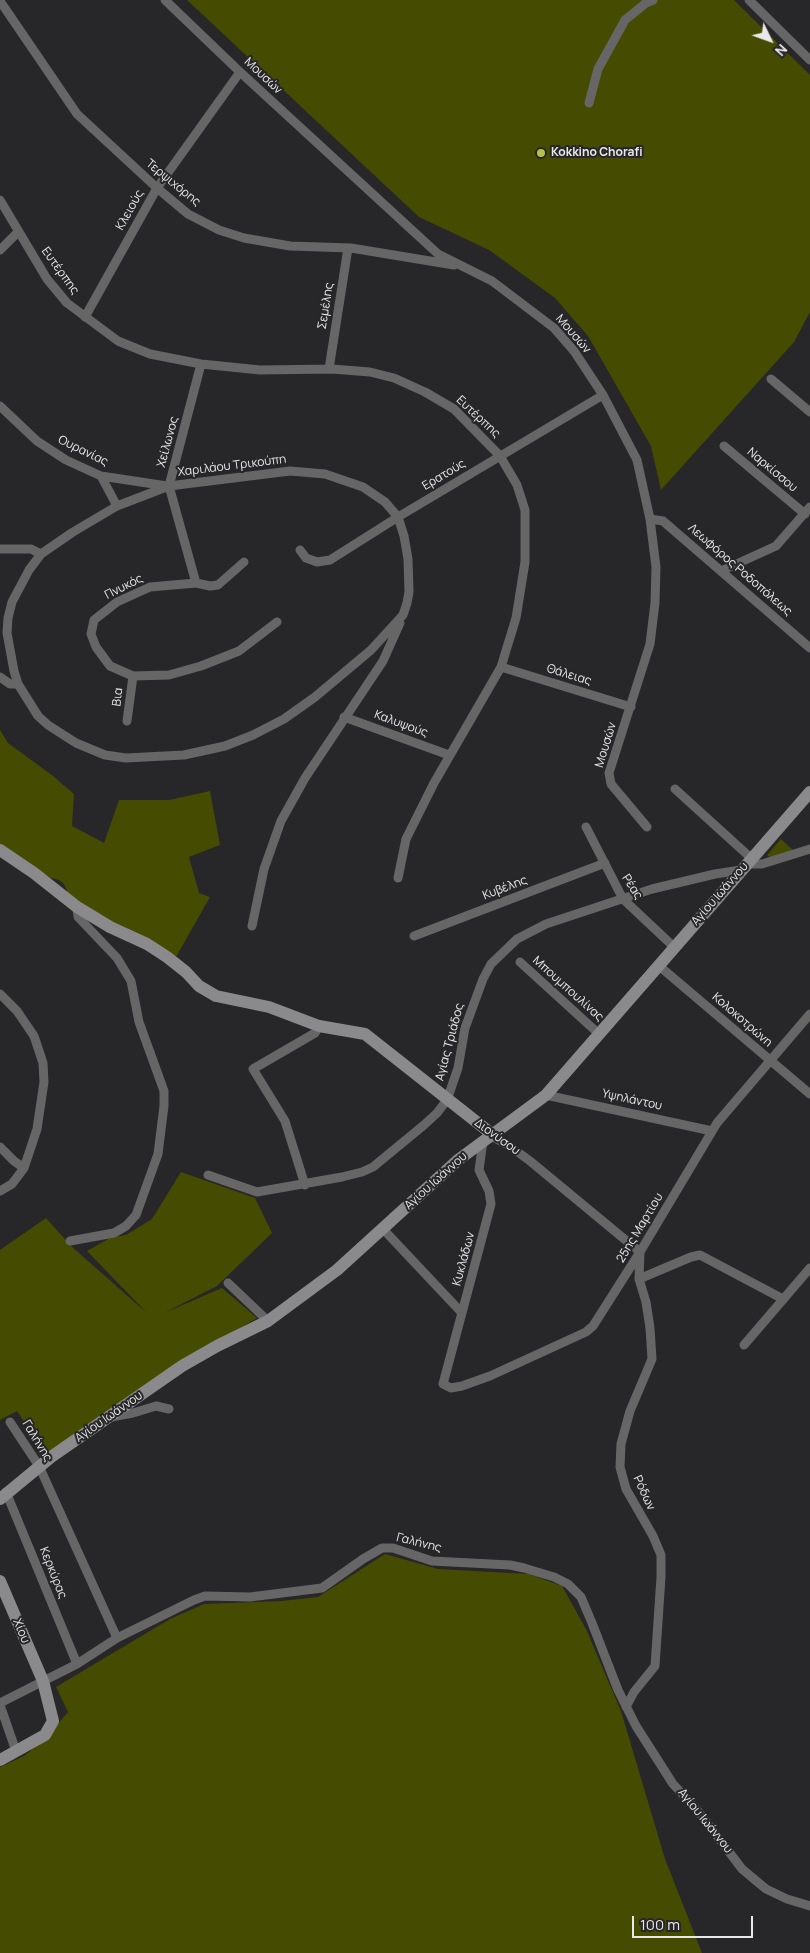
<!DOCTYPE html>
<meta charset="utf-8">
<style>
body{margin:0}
#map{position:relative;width:810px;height:1953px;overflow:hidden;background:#272629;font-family:Manrope,sans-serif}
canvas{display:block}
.north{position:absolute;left:745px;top:15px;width:50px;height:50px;-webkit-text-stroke:4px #272629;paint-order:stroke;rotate:132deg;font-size:14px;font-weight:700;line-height:20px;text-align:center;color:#e9e9ea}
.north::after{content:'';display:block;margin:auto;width:18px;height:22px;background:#e9e9ea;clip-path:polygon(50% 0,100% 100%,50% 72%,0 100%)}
.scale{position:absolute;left:632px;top:1916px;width:121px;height:22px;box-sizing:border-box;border:2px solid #e9e9ea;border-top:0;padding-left:6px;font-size:15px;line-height:18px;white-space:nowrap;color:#e9e9ea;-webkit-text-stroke:4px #272629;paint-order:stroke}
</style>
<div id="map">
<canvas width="810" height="1953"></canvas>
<div class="north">N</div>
<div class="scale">100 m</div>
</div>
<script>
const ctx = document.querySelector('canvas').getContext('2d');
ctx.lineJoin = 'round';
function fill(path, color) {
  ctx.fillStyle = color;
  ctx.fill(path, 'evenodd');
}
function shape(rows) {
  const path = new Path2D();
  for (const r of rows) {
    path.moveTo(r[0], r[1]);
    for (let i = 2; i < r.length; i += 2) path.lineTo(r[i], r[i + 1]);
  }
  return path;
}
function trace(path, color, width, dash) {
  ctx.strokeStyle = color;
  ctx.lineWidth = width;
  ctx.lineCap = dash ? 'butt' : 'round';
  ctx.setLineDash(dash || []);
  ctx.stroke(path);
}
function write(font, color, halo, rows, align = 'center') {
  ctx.font = font + ' Manrope,sans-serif';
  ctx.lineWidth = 4;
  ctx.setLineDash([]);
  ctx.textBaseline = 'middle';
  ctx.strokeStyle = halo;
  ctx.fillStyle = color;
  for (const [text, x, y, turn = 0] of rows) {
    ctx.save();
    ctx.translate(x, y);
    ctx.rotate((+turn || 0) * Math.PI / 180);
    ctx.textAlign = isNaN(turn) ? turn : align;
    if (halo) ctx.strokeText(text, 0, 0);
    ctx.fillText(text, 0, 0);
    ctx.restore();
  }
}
const green = shape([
 [187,0,734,0,810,75,810,312,794,342,661,490,651,446,588,336,555,298,489,250,419,217],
 [0,730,8,743,53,776,74,794,72,826,104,843,119,800,169,800,210,791,220,845,189,857,199,893,210,897,176,957,111,923,69,896,64,884,59,880,51,878,37,870,0,845],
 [781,839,794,851,771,858,767,855],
 [181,1172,255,1198,272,1233,217,1286,164,1313,222,1288,257,1318,183,1362,47,1456,17,1411,0,1420,0,1250,46,1218,72,1247,147,1313,87,1251,110,1238,126,1235,152,1219],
 [385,1554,438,1569,529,1574,562,1586,586,1629,621,1711,665,1859,702,1953,0,1953,0,1767,24,1756,46,1738,68,1712,56,1687,170,1619,204,1604,282,1601,318,1597]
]);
const street = shape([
 [165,0,240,72,438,254,492,281,554,328,574,351,603,395,637,460,650,519,656,567,655,603,650,644,609,773,611,784,647,827],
 [749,0,810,60],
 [0,1,77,114,157,188,188,214,219,230,244,238,290,246,351,248,454,265],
 [589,103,598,69,625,20,646,3,653,0],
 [0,200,47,279,67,303,118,341,150,354,201,364,260,370,332,369,370,372,394,378,425,392,454,409,500,456,517,485,525,510,525,562,516,618,501,667,434,783,406,839,398,878],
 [0,250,18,232],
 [85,317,157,188,240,72],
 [329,369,348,248],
 [771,379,810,412],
 [0,406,37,441,66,460,101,476,167,486],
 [724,446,805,514],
 [290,471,325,474,363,487,385,502,398,517,404,536,408,559,409,592,407,603,403,615,371,650,315,697,284,719,253,735,225,746,184,755,126,758,105,755,76,743,48,725,38,716,18,684,14,671,7,633,8,618,12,602,29,570,41,554,73,532,117,506,169,486,290,471],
 [101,476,117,506],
 [650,519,663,521,810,648],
 [0,549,31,549,41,554],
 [300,550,306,558,317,562,330,560,398,517,603,395],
 [244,562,218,585,210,586,196,583,150,587,117,602,94,620,91,634,96,647,110,666,133,676,169,675,201,666,239,651,277,622],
 [721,571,776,546,810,507],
 [196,583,169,486,201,364],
 [501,667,631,707],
 [0,677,10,684,18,684],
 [344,717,449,755],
 [127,721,133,676],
 [675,789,751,858],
 [586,827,623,899,674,947],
 [746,864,762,864,810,849],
 [252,926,264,869,281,821,305,778,383,661,400,623],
 [414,936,605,863],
 [520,962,599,1034],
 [658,965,810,1094],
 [0,994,17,1011,34,1036,43,1063,44,1082,37,1129,24,1168,12,1184,0,1191],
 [546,1095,712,1131],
 [490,1135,511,1147,530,1161,640,1252,639,1279,646,1302,650,1328,652,1359,630,1411,621,1444,620,1467,626,1489,653,1536,661,1555,661,1577,655,1666,634,1692,626,1707],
 [483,1141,479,1170,489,1191,491,1204,443,1384,451,1388,462,1386,490,1376,586,1332,593,1326,640,1252,717,1123,810,1014],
 [0,1147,14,1161,24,1168],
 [208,1175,257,1192,342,1177,362,1172,373,1167,424,1125,437,1113,447,1100,458,1068,465,1028,483,979,491,964,517,939,546,924,652,889,715,874,741,870],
 [305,1185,285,1121,253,1069,315,1033,319,1026],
 [383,1229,462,1313],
 [70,1241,114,1233,126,1226,136,1215,158,1154,164,1106,164,1091,139,1022,131,981,117,958,78,917,77,907],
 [639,1279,691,1257,700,1255,783,1299],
 [228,1283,268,1321],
 [744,1345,810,1268],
 [111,1417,133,1413,156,1406,169,1409],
 [10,1422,39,1466,117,1638],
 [6,1492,77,1664],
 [0,1703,77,1664,117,1638,194,1600,205,1596,250,1597,322,1588,363,1559,382,1548,393,1548,432,1561,510,1565,524,1568,554,1577,568,1584,581,1597,592,1623,618,1690,636,1726,673,1784,698,1811,742,1869,766,1889,787,1899,810,1906],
 [0,1705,16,1751]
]);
const secondary = shape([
 [0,850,34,873,77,907,110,927,147,944,167,957,186,972,199,986,216,996,269,1007,319,1026,365,1034,488,1131,490,1135],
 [0,1499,51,1457,182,1366,217,1346,268,1321,337,1270,458,1160,546,1095,810,792],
 [0,1581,43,1681,53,1721,45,1735,0,1760]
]);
const markers = [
 [541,153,5,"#b7c148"]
];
const streetNames = [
 ["Μουσών",263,76,43],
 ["Τερψιχόρης",173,183,39],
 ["Κλειούς",130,210,-61],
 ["Ευτέρπης",60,271,54],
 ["Σεμέλης",326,306,-81],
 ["Μουσών",573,334,49],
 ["Ευτέρπης",478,417,43],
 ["Χείλωνος",168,442,-75],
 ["Ουρανίας",83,451,26],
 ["Χαριλάου Τρικούπη",232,466,-7],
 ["Ναρκίσσου",772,470,40],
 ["Ερατούς",444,475,-31],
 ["Λεωφόρος Ροδοπόλεως",740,570,41],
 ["Πνυκός",124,587,-27],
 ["Θάλειας",569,675,17],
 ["Βια",118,697,-83],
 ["Καλυψούς",401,724,20],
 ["Μουσών",606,745,-73],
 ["Ρέας",632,887,57],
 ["Κυβέλης",505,888,-21],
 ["Αγίου Ιωάννου",720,894,-49],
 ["Μπουμπουλίνας",568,989,42],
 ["Κολοκοτρώνη",742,1020,41],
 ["Αγίας Τριάδος",450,1042,-75],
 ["Υψηλάντου",632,1100,12],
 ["Διονύσου",497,1137,36],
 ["Αγίου Ιωάννου",436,1181,-42],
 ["25ης Μαρτίου",640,1228,-59],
 ["Κυκλάδων",464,1259,-75],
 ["Αγίου Ιωάννου",109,1417,-35],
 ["Γαλήνης",37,1441,59],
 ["Ρόδων",644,1493,65],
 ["Γαλήνης",419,1543,14],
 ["Κερκύρας",53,1573,68],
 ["Χίου",21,1631,67],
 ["Αγίου Ιωάννου",705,1821,51]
];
const poiNames = [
 ["Kokkino Chorafi",551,153]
];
fill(green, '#464b02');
trace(street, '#666667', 9);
trace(secondary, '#8a898b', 12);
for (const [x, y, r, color] of markers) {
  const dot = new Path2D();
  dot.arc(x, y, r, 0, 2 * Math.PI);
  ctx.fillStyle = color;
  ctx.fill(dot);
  trace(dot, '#272629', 2);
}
write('12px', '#e9e9ea', '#272629', streetNames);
write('bold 12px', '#e9e9ea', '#272629', poiNames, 'left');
</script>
